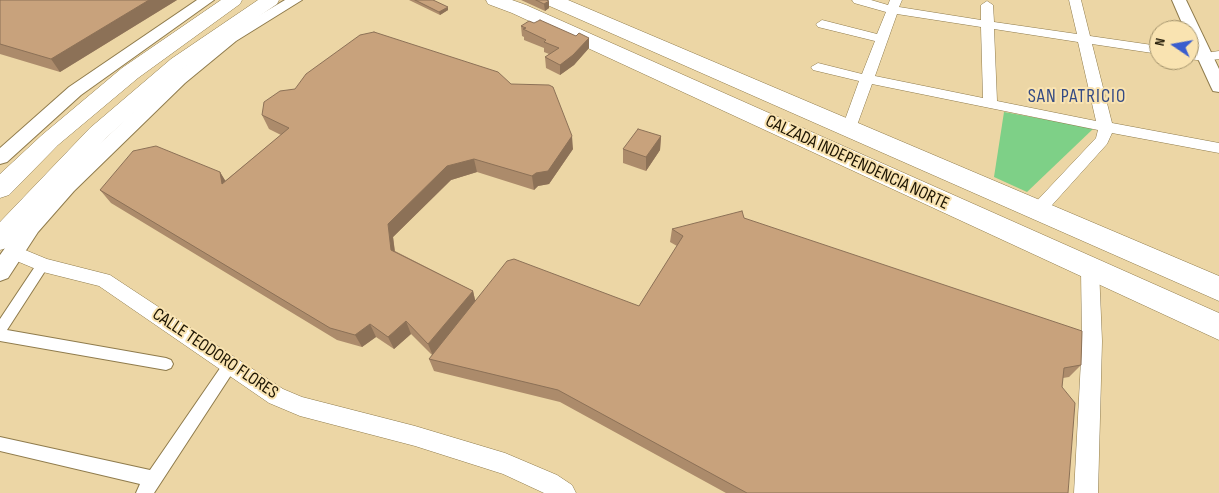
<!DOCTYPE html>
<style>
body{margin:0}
#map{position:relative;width:1219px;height:493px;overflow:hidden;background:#ecd6a5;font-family:"Sofia Sans Condensed",sans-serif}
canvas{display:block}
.north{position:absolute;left:1149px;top:20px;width:50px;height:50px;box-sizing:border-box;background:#f9e3b1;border:1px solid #a1916b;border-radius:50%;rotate:282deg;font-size:14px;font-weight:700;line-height:20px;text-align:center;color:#1d1503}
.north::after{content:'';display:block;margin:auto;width:18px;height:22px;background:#3a5dce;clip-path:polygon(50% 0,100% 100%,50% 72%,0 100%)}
</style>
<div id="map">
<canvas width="1219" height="493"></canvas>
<div class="north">N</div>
</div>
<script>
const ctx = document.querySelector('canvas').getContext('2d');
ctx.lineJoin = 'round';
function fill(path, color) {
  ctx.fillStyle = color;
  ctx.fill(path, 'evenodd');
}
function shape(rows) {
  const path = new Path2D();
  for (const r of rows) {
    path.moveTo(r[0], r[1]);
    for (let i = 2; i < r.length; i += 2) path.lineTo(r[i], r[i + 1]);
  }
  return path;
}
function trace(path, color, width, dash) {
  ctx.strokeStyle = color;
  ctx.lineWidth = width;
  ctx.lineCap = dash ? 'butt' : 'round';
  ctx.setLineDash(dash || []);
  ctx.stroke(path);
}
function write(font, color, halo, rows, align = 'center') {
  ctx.font = font + ' "Sofia Sans Condensed",sans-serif';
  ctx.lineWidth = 4;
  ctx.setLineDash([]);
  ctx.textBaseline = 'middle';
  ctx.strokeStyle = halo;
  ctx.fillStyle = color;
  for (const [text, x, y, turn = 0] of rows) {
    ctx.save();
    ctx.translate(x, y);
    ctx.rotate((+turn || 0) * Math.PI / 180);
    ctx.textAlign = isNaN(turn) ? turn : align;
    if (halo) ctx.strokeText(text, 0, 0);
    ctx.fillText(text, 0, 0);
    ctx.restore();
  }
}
const green = shape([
 [1004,112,1094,128,1027,192,994,177]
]);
const pedestrian = shape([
 [43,260,48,262,49,265,7,330,166,358,171,360,173,364,171,368,166,370,0,341,0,319,38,262,43,260],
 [230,359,235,361,237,365,235,369,154,493,136,493,140,484,0,451,0,437,150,470,225,361,230,359]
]);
const minor = shape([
 [852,0,871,0,888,5,890,0,902,0,899,7,981,20,981,5,987,1,993,5,994,22,1077,34,1069,0,1081,0,1090,36,1159,46,1159,54,1092,44,1112,123,1219,143,1219,153,1112,133,1107,144,1044,214,1038,216,1032,214,1030,210,1032,206,1096,138,1098,130,872,84,856,128,854,131,849,133,844,131,842,128,859,81,813,70,811,67,818,63,862,74,875,41,818,27,816,24,822,20,877,34,886,12,854,3,852,0],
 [897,14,981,27,983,98,875,76,897,14],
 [994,29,1078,42,1096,121,997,101,994,29],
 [1189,51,1205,53,1219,51,1219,59,1205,61,1189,59,1189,51],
 [13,245,47,259,110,275,283,389,302,397,415,426,505,453,557,475,572,485,576,493,544,493,503,474,415,446,300,416,269,403,99,286,43,272,7,257,4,252,7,247,13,245],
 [1090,262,1096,264,1099,269,1102,341,1098,493,1074,493,1082,341,1081,269,1084,264,1090,262]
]);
const tertiary = shape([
 [197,0,214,0,81,95,7,162,0,164,0,148,69,87,197,0],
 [285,0,302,0,236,41,185,83,74,191,38,232,8,278,0,281,0,255,24,222,60,181,173,75,226,35,285,0],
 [1172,0,1186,0,1219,69,1219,92,1213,91,1211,87,1189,39,1189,30,1185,30,1172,0]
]);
const primary = shape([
 [486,0,512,0,526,5,1219,313,1219,340,512,13,488,4,486,0],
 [543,0,568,0,1219,276,1219,301,545,4,543,0]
]);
const trunk = shape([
 [221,0,242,0,240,4,138,78,58,145,9,195,0,198,0,174,42,135,122,68,221,0],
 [258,0,279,0,277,4,185,67,106,138,10,247,0,250,0,222,90,128,171,59,258,0]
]);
const wall = shape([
 [0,0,177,0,60,72,0,54],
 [409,0,433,0,448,10,440,15],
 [521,0,546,0,549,8,545,11],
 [534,23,576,36,589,38,589,48,574,65,560,75,546,68,545,57,549,54,544,52,544,48,524,40,524,37,522,36,521,26],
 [262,115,573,149,549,184,538,186,534,190,477,172,451,180,393,237,395,251,473,291,475,300,639,306,677,246,670,242,672,229,744,218,1081,365,1069,377,1063,378,1062,387,1068,493,726,493,560,402,434,371,429,359,432,355,411,334,394,349,376,337,362,347,337,340,111,203,100,190,220,172,225,181,281,135,269,129],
 [661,136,660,150,646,171,623,163,623,149]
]);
const shadedWall = shape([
 [149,0,177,0,60,72,51,59],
 [549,1,549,8,545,11,544,4],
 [448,7,448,10,440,15,439,12],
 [589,38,589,48,574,65,560,75,560,65],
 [572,136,573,149,549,184,538,186,534,190,532,176],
 [661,136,660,150,646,171,646,157],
 [474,159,477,172,451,180,393,237,396,263,391,250,388,224,447,166],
 [220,172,228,185,222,184],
 [473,291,476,304,433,356,428,344],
 [406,321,411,334,394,349,388,337],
 [370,324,376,337,362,347,355,335]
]);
const building = shape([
 [0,0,149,0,51,59,0,44,0,0],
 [415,0,433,0,448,7,439,12,415,0],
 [536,0,546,0,549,1,544,4,536,0],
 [540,20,576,36,579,33,589,38,573,55,560,65,545,57,559,48,544,42,546,40,523,29,526,28,521,26,529,21,534,23,540,20],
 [374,32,498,72,511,84,549,85,553,87,572,136,548,171,536,173,532,176,474,159,447,166,388,224,391,250,473,291,428,344,406,321,388,337,370,324,355,335,330,328,100,190,133,151,156,146,220,172,222,184,289,128,262,115,264,102,280,91,295,89,306,74,360,35,374,32],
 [638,129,661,136,646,157,623,149,638,129],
 [742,211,744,218,1082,331,1081,365,1064,368,1062,387,1075,403,1068,493,747,493,558,390,429,359,507,261,514,259,639,306,683,236,672,229,742,211]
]);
const streetNames = [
 ["CALZADA INDEPENDENCIA NORTE",857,163,25],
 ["CALLE TEODORO FLORES",215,354,34]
];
const neighbourhoodNames = [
 ["SAN PATRICIO",1077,97]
];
fill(green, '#7ed087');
trace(pedestrian, '#8f7b4c', 2);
trace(minor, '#8f7b4c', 1);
trace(tertiary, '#8f7b4c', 2);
trace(primary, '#8f7b4c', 1);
trace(trunk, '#8f7b4c', 1);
fill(pedestrian, '#fff');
fill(minor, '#fff');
fill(tertiary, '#fff');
fill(primary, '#fff');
fill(trunk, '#fff');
fill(wall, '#ac8b6b');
fill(shadedWall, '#8c7157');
fill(building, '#c8a27c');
trace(building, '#8c7157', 1);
write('18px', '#1d1503', '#f9e3b1', streetNames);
ctx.letterSpacing = '1px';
write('19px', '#344a84', '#f9e3b1', neighbourhoodNames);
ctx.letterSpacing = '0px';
</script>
